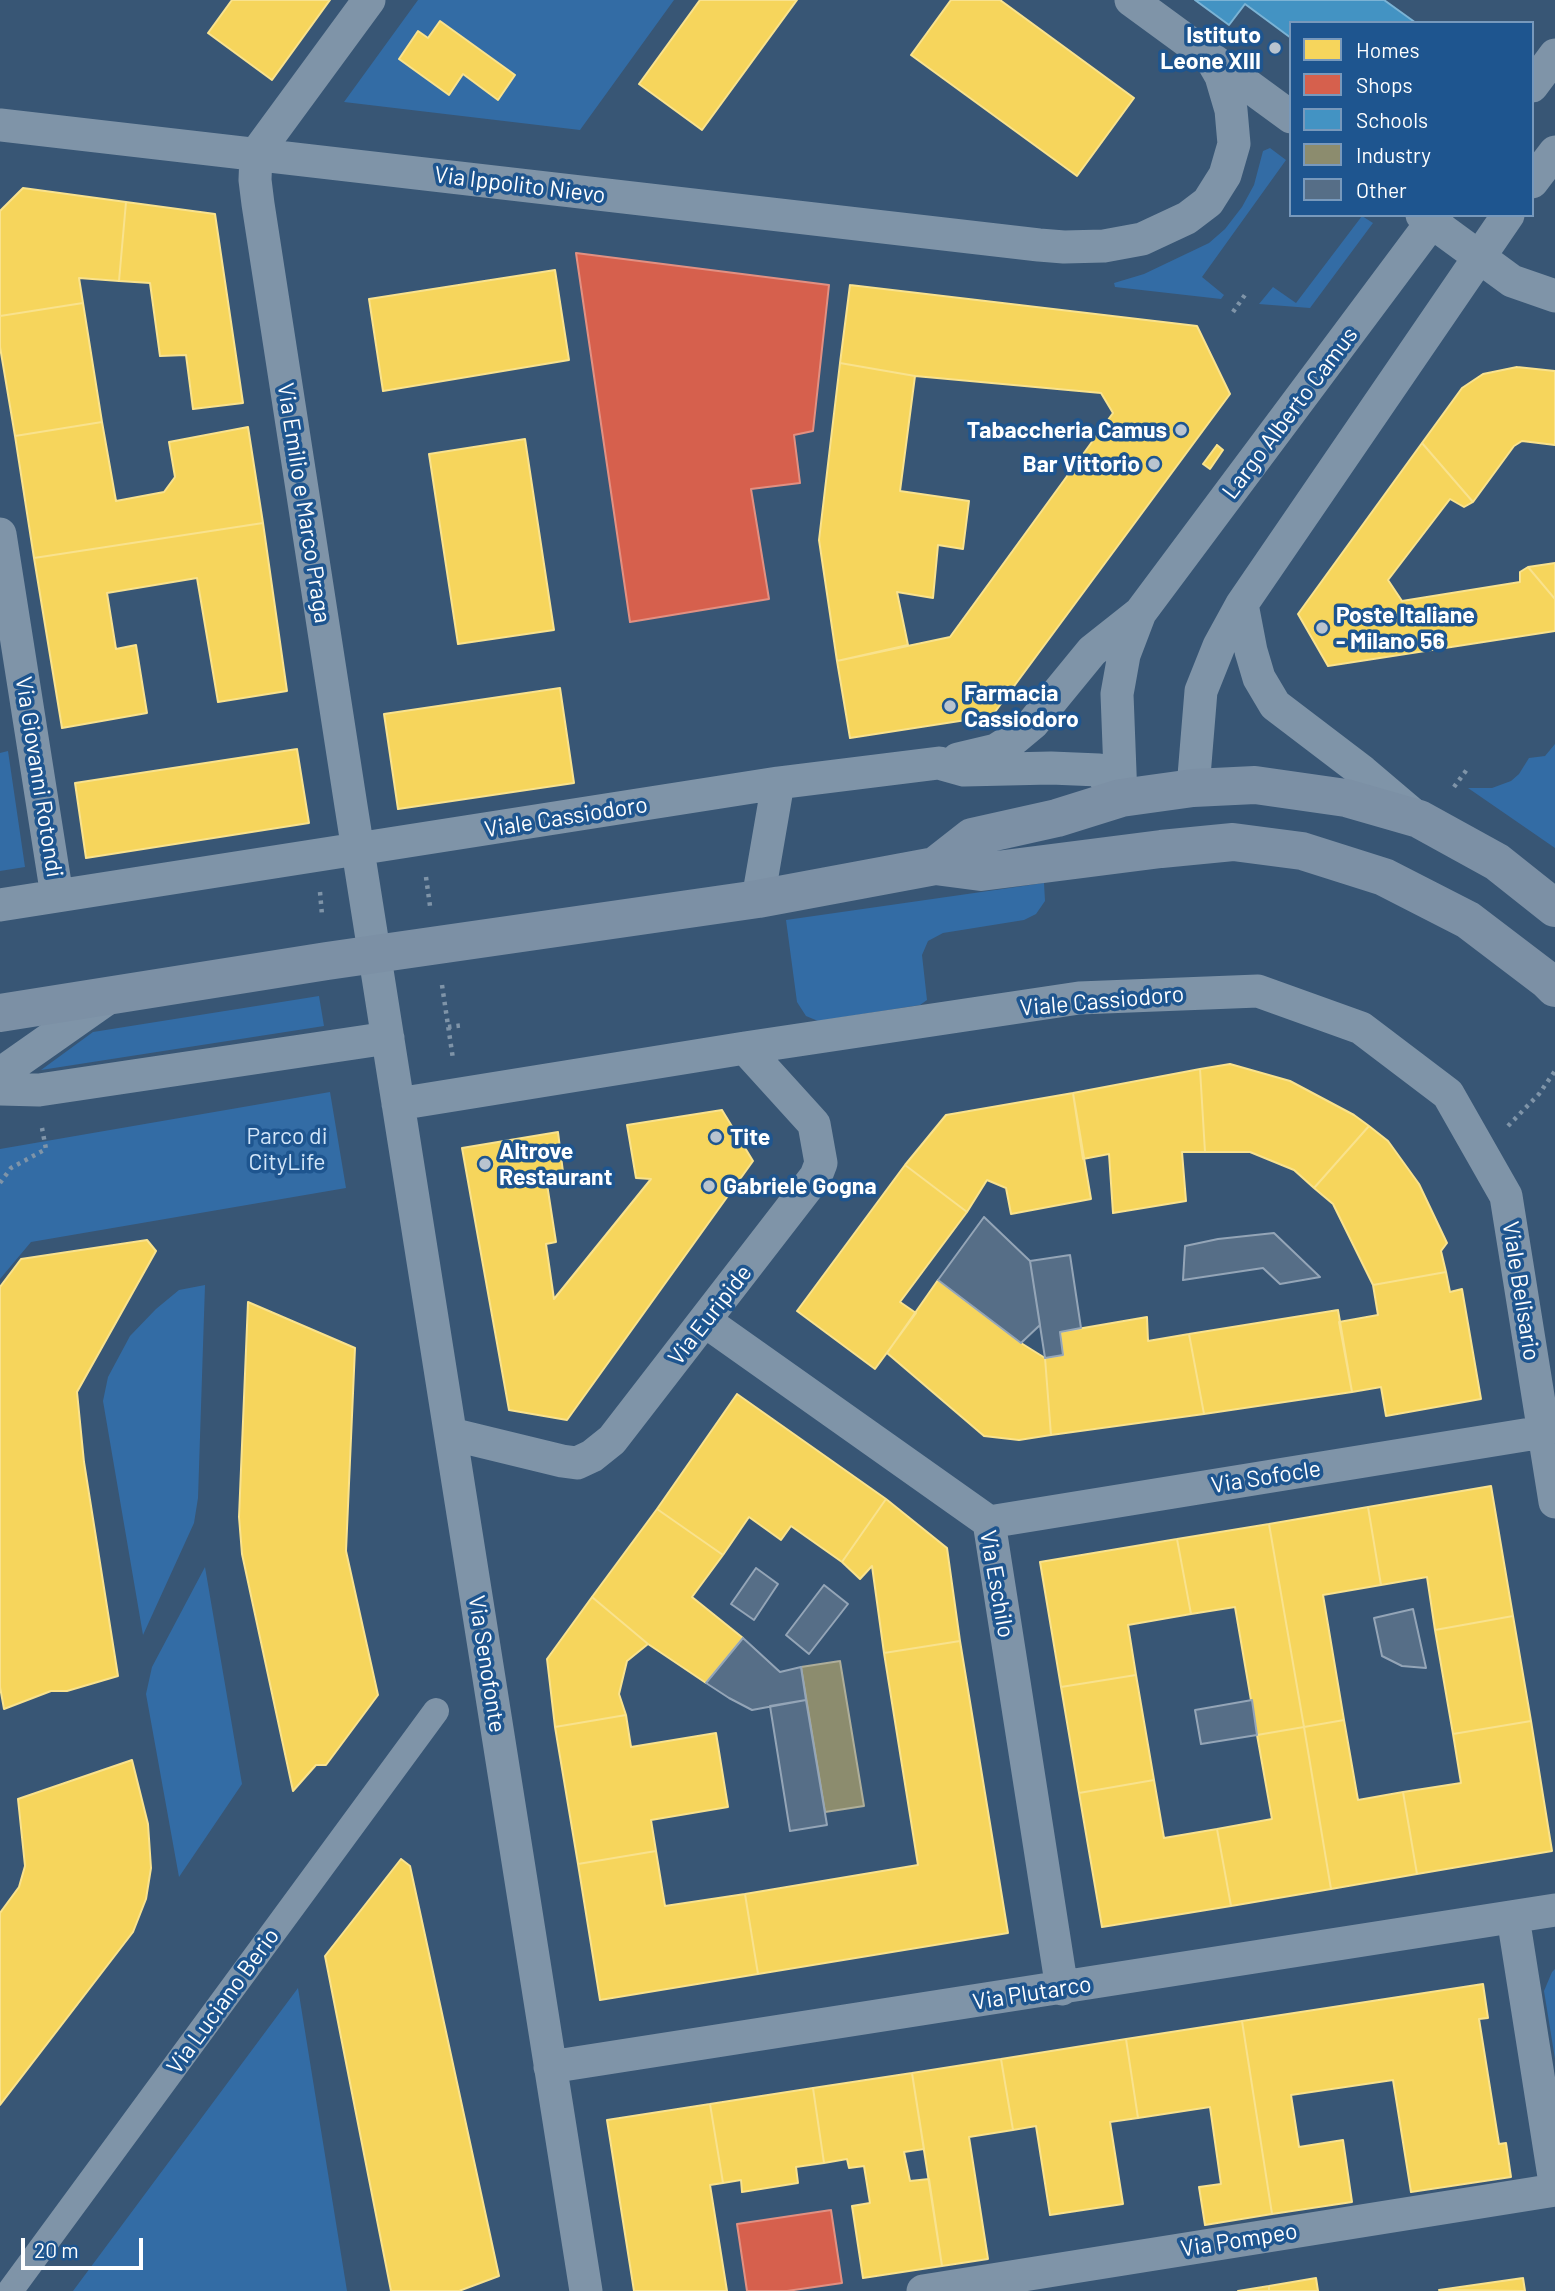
<!DOCTYPE html>
<style>
body{margin:0}
#map{position:relative;width:1555px;height:2291px;overflow:hidden;background:#385675;font-family:Barlow,sans-serif}
canvas{display:block}
.legend{position:absolute;left:1289px;top:21px;width:245px;height:196px;box-sizing:border-box;background:#1e558f;border:2px solid #7899bc;margin:0;padding:9px 12px;list-style:none;font-size:21px;color:#fff}
.legend li{display:flex;align-items:center;gap:14px;height:35px}
.legend b{width:35px;border:2px solid #7899bc}
.scale{position:absolute;left:21px;top:2238px;width:122px;height:32px;box-sizing:border-box;border:4px solid #fff;border-top:0;padding-left:9px;font-size:21px;line-height:24px;white-space:nowrap;color:#fff;-webkit-text-stroke:5px #1e558f;paint-order:stroke}
</style>
<div id="map">
<canvas width="1555" height="2291"></canvas>
<ul class="legend">
<li><b style="height:19px;background:#f6d55c"></b>Homes</li>
<li><b style="height:19px;background:#d6604d"></b>Shops</li>
<li><b style="height:19px;background:#4393c3"></b>Schools</li>
<li><b style="height:19px;background:#8c8c6e"></b>Industry</li>
<li><b style="height:19px;background:#566e87"></b>Other</li>
</ul>
<div class="scale">20 m</div>
</div>
<script>
const ctx = document.querySelector('canvas').getContext('2d');
ctx.lineJoin = 'round';
function fill(path, color) {
  ctx.fillStyle = color;
  ctx.fill(path, 'evenodd');
}
function shape(rows) {
  const path = new Path2D();
  for (const r of rows) {
    path.moveTo(r[0], r[1]);
    for (let i = 2; i < r.length; i += 2) path.lineTo(r[i], r[i + 1]);
  }
  return path;
}
function trace(path, color, width, dash) {
  ctx.strokeStyle = color;
  ctx.lineWidth = width;
  ctx.lineCap = dash ? 'butt' : 'round';
  ctx.setLineDash(dash || []);
  ctx.stroke(path);
}
function write(font, color, halo, rows, align = 'center') {
  ctx.font = font + ' Barlow,sans-serif';
  ctx.lineWidth = 7;
  ctx.setLineDash([]);
  ctx.textBaseline = 'middle';
  ctx.strokeStyle = halo;
  ctx.fillStyle = color;
  for (const [text, x, y, turn = 0] of rows) {
    ctx.save();
    ctx.translate(x, y);
    ctx.rotate((+turn || 0) * Math.PI / 180);
    ctx.textAlign = isNaN(turn) ? turn : align;
    if (halo) ctx.strokeText(text, 0, 0);
    ctx.fillText(text, 0, 0);
    ctx.restore();
  }
}
const green = shape([
 [418,0,674,0,580,130,344,102],
 [1270,148,1286,160,1202,277,1224,295,1221,299,1115,287,1114,283,1144,274,1209,243,1225,229,1242,207,1254,185,1263,151],
 [1362,216,1373,223,1310,308,1259,304,1273,287,1296,303],
 [1555,744,1555,848,1468,788,1492,788,1511,781,1519,774,1529,758,1545,756],
 [8,751,25,867,0,871,0,753],
 [1044,883,1045,901,1036,914,1024,920,943,933,928,941,922,955,927,1000,920,1005,818,1021,806,1016,797,1002,786,920],
 [319,996,324,1026,41,1070,93,1032],
 [330,1092,346,1188,31,1242,0,1279,0,1149],
 [205,1285,198,1498,194,1523,143,1635,103,1401,108,1377,130,1336,156,1309,179,1290],
 [205,1567,242,1784,179,1877,146,1694,152,1667],
 [1555,1969,1555,2059,1544,1991,1552,1972],
 [298,1988,347,2291,73,2291]
]);
const homes = shape([
 [232,0,330,0,272,80,208,33,232,0],
 [700,0,797,0,702,130,639,84,700,0],
 [951,0,1000,0,1134,98,1077,176,911,55,951,0],
 [440,21,515,75,498,100,463,74,449,95,399,59,418,31,428,38,440,21],
 [23,188,126,202,119,281,79,278,83,303,0,316,0,211,23,188],
 [126,202,215,214,243,403,193,409,186,355,160,356,150,283,119,281,126,202],
 [555,270,569,360,383,391,369,299,555,270],
 [850,285,1197,326,1230,394,992,716,850,738,837,661,950,637,1113,413,1101,393,915,376,840,363,850,285],
 [83,303,102,422,15,436,0,347,0,316,83,303],
 [840,363,915,376,900,491,969,501,963,549,938,545,933,598,897,592,908,645,837,661,819,540,840,363],
 [1517,367,1555,371,1555,445,1522,441,1514,446,1473,502,1422,443,1462,388,1483,374,1517,367],
 [102,422,116,501,164,492,175,477,169,442,248,427,263,523,34,558,15,436,102,422],
 [525,439,554,630,458,644,429,454,525,439],
 [1422,443,1473,502,1464,507,1450,499,1388,580,1402,601,1520,582,1520,572,1528,567,1555,599,1555,631,1328,666,1298,614,1422,443],
 [1217,445,1223,450,1210,469,1203,464,1217,445],
 [263,523,287,691,218,702,197,578,107,593,116,649,136,645,147,713,62,728,34,558,263,523],
 [1555,563,1555,599,1528,567,1555,563],
 [560,688,574,783,398,809,384,714,560,688],
 [297,749,309,823,86,858,75,783,297,749],
 [1230,1064,1290,1081,1354,1115,1369,1126,1314,1188,1294,1170,1250,1152,1205,1152,1200,1069,1230,1064],
 [1200,1069,1205,1152,1182,1152,1186,1201,1113,1213,1109,1154,1083,1159,1073,1093,1200,1069],
 [1073,1093,1091,1199,1011,1214,1006,1188,987,1180,967,1212,905,1165,946,1115,1073,1093],
 [722,1110,753,1161,567,1420,509,1410,462,1148,558,1132,564,1180,547,1184,556,1242,546,1244,554,1299,651,1179,636,1178,627,1125,722,1110],
 [1369,1126,1388,1141,1419,1184,1447,1243,1441,1251,1446,1272,1373,1285,1333,1204,1314,1188,1369,1126],
 [905,1165,967,1212,900,1302,916,1313,875,1369,797,1311,905,1165],
 [147,1240,156,1251,77,1392,84,1462,118,1676,67,1691,51,1691,4,1709,0,1687,0,1287,21,1259,147,1240],
 [1446,1272,1450,1292,1462,1289,1481,1399,1386,1416,1381,1387,1352,1392,1339,1322,1378,1315,1373,1285,1446,1272],
 [938,1280,1021,1343,1045,1358,1051,1435,1019,1440,984,1436,887,1353,938,1280],
 [248,1302,355,1348,346,1551,378,1695,326,1765,316,1765,293,1791,242,1554,239,1517,248,1302],
 [1338,1310,1352,1392,1204,1414,1189,1334,1338,1310],
 [1147,1317,1148,1341,1189,1334,1204,1414,1051,1435,1045,1358,1063,1355,1060,1332,1147,1317],
 [737,1394,886,1499,842,1562,791,1526,781,1540,749,1517,723,1555,657,1509,737,1394],
 [1491,1486,1513,1616,1435,1630,1427,1577,1381,1585,1368,1507,1491,1486],
 [886,1499,947,1548,960,1641,884,1653,872,1566,860,1579,842,1562,886,1499],
 [1368,1507,1381,1585,1323,1595,1344,1720,1304,1727,1269,1524,1368,1507],
 [657,1509,723,1555,692,1597,743,1638,706,1683,648,1644,592,1597,657,1509],
 [1269,1524,1304,1727,1257,1735,1235,1607,1191,1614,1177,1539,1269,1524],
 [1177,1539,1191,1614,1128,1625,1136,1675,1061,1687,1040,1562,1177,1539],
 [592,1597,648,1644,627,1661,619,1694,626,1715,555,1727,547,1659,592,1597],
 [1513,1616,1531,1721,1453,1734,1435,1630,1513,1616],
 [960,1641,1008,1933,758,1974,745,1894,918,1865,884,1653,960,1641],
 [1136,1675,1154,1780,1079,1793,1061,1687,1136,1675],
 [626,1715,631,1747,716,1733,728,1807,651,1820,656,1851,578,1864,555,1727,626,1715],
 [1344,1720,1358,1800,1403,1792,1417,1874,1331,1889,1304,1727,1344,1720],
 [1531,1721,1552,1851,1417,1874,1403,1792,1461,1783,1453,1734,1531,1721],
 [1304,1727,1331,1889,1231,1906,1217,1829,1272,1819,1257,1735,1304,1727],
 [132,1760,148,1824,151,1868,146,1899,133,1932,0,2105,0,1913,19,1887,25,1866,18,1799,132,1760],
 [1154,1780,1164,1838,1217,1829,1231,1906,1102,1927,1079,1793,1154,1780],
 [656,1851,665,1906,745,1894,758,1974,600,2000,578,1864,656,1851],
 [401,1859,410,1866,499,2276,459,2291,391,2291,325,1956,401,1859],
 [1483,1984,1488,2018,1479,2019,1499,2144,1506,2143,1511,2177,1411,2192,1393,2080,1291,2095,1299,2147,1343,2140,1352,2202,1272,2214,1242,2021,1483,1984],
 [1242,2021,1272,2214,1205,2225,1199,2187,1221,2184,1210,2107,1138,2118,1126,2039,1242,2021],
 [1126,2039,1138,2118,1110,2122,1123,2204,1050,2215,1036,2126,1013,2130,1001,2059,1126,2039],
 [1001,2059,1013,2130,969,2137,988,2259,942,2266,912,2073,1001,2059],
 [912,2073,924,2149,904,2152,910,2181,929,2179,942,2266,863,2278,852,2206,870,2203,864,2166,849,2168,847,2159,824,2163,813,2088,912,2073],
 [813,2088,824,2163,796,2167,798,2183,742,2192,741,2180,723,2183,710,2104,813,2088],
 [710,2104,723,2183,710,2185,727,2291,634,2291,607,2120,710,2104],
 [1316,2278,1318,2291,1269,2291,1269,2286,1316,2278],
 [1523,2278,1525,2291,1439,2290,1523,2278],
 [1269,2286,1269,2291,1238,2291,1269,2286]
]);
const shops = shape([
 [576,253,829,285,813,431,794,435,800,483,751,489,769,599,630,622,576,253],
 [831,2210,842,2283,787,2291,747,2291,737,2224,831,2210]
]);
const schools = shape([
 [1195,0,1384,0,1416,23,1291,23,1291,38,1245,4,1229,25,1195,0]
]);
const industry = shape([
 [840,1661,864,1806,825,1812,801,1667,840,1661]
]);
const building = shape([
 [984,1217,1030,1261,1040,1325,1021,1343,938,1280,984,1217],
 [1274,1233,1320,1277,1280,1284,1263,1268,1183,1280,1185,1246,1218,1239,1274,1233],
 [1070,1255,1081,1328,1060,1332,1063,1355,1045,1358,1030,1261,1070,1255],
 [756,1568,778,1584,754,1620,731,1604,756,1568],
 [824,1585,848,1604,809,1654,786,1635,824,1585],
 [1413,1609,1426,1668,1402,1666,1382,1656,1374,1618,1413,1609],
 [743,1638,780,1672,801,1667,806,1700,752,1710,729,1698,706,1683,743,1638],
 [806,1700,827,1825,790,1831,770,1706,806,1700],
 [1252,1700,1257,1735,1201,1744,1195,1710,1252,1700]
]);
const path = shape([
 [1233,312,1247,292],
 [1454,787,1468,768],
 [426,877,430,906],
 [320,892,322,915],
 [442,985,453,1059],
 [448,1027,464,1025],
 [1508,1126,1539,1094,1555,1071],
 [0,1183,11,1168,46,1149,42,1128]
]);
const pedestrian = shape([
 [10,2291,436,1711]
]);
const minor = shape([
 [1131,0,1291,117],
 [1532,86,1555,55],
 [0,125,1039,245,1064,247,1104,246,1142,239,1187,218,1208,202,1225,175,1234,144,1231,110,1221,76,1213,62,1200,51],
 [256,154,255,180,258,204,351,806,586,2291],
 [256,154,369,0],
 [1532,182,1555,152],
 [1422,215,1512,281,1555,296],
 [0,534,57,896],
 [1242,604,1251,651,1259,678,1275,705,1363,772,1416,817],
 [958,759,996,750,1015,738,1033,723,1092,651,1140,613,1437,215],
 [1193,788,1201,691,1219,646,1242,604,1508,215],
 [1121,798,1117,694,1124,655,1140,613],
 [758,899,778,783],
 [0,905,778,783,939,763,964,770,1051,768,1099,770,1121,798],
 [0,1074,111,996],
 [0,1089,39,1090,388,1038],
 [398,1104,745,1048,1079,998,1258,991,1361,1028,1448,1094,1506,1196,1555,1502],
 [705,1321,989,1522,1062,1989],
 [451,1434,562,1461,577,1463,592,1456,612,1440,816,1176,821,1163,814,1124,745,1048],
 [989,1522,1543,1432],
 [1513,1917,1555,2183],
 [550,2067,1555,1910],
 [923,2291,1555,2190]
]);
const secondary = shape([
 [935,866,972,837,1057,818,1121,798,1193,788,1255,785,1346,798,1419,819,1497,862,1555,908],
 [0,1013,327,961,758,899,935,866,981,872,1161,849,1233,842,1302,851,1384,877,1468,920,1547,980,1555,988]
]);
const markers = [
 [1275,48,7,"#b9c4cf"],
 [1181,430,7,"#b9c4cf"],
 [1154,464,7,"#b9c4cf"],
 [1322,628,7,"#b9c4cf"],
 [950,706,7,"#b9c4cf"],
 [716,1137,7,"#b9c4cf"],
 [485,1164,7,"#b9c4cf"],
 [709,1186,7,"#b9c4cf"]
];
const poiNames = [
 ["Istituto",1261,35,"right"],
 ["Leone XIII",1261,61,"right"],
 ["Tabaccheria Camus",1167,430,"right"],
 ["Bar Vittorio",1140,464,"right"],
 ["Poste Italiane",1336,615],
 ["- Milano 56",1336,641],
 ["Farmacia",964,693],
 ["Cassiodoro",964,719],
 ["Tite",730,1137],
 ["Altrove",499,1151],
 ["Restaurant",499,1177],
 ["Gabriele Gogna",723,1186]
];
const streetNames = [
 ["Via Ippolito Nievo",520,185,7],
 ["Largo Alberto Camus",1290,413,-53],
 ["Via Emilio e Marco Praga",304,503,81],
 ["Via Giovanni Rotondi",39,777,81],
 ["Viale Cassiodoro",566,817,-9],
 ["Viale Cassiodoro",1102,1001,-5],
 ["Viale Belisario",1521,1291,81],
 ["Via Euripide",710,1315,-52],
 ["Via Sofocle",1266,1477,-9],
 ["Via Eschilo",997,1584,80],
 ["Via Senofonte",487,1664,81],
 ["Via Plutarco",1032,1993,-9],
 ["Via Luciano Berio",223,2001,-54],
 ["Via Pompeo",1239,2240,-9]
];
const parkNames = [
 ["Parco di",287,1136],
 ["CityLife",287,1162]
];
fill(green, '#336ca5');
fill(homes, '#f6d55c');
trace(homes, '#f9e28d', 2);
fill(shops, '#d6604d');
trace(shops, '#e29082', 2);
fill(schools, '#4393c3');
trace(schools, '#7bb3d5', 2);
fill(industry, '#8c8c6e');
trace(industry, '#aeae9a', 2);
fill(building, '#566e87');
trace(building, '#94a5b7', 2);
trace(path, '#7f94a8', 4.5, [3.5, 5]);
trace(pedestrian, '#7f94a8', 26);
trace(minor, '#7f94a8', 33);
trace(secondary, '#7c90a5', 38);
for (const [x, y, r, color] of markers) {
  const dot = new Path2D();
  dot.arc(x, y, r, 0, 2 * Math.PI);
  ctx.fillStyle = color;
  ctx.fill(dot);
  trace(dot, '#1e558f', 2.5);
}
write('bold 23px', '#fff', '#1e558f', poiNames, 'left');
write('23px', '#fff', '#1e558f', streetNames);
write('23px', '#d3e6f9', '#1e558f', parkNames);
</script>
